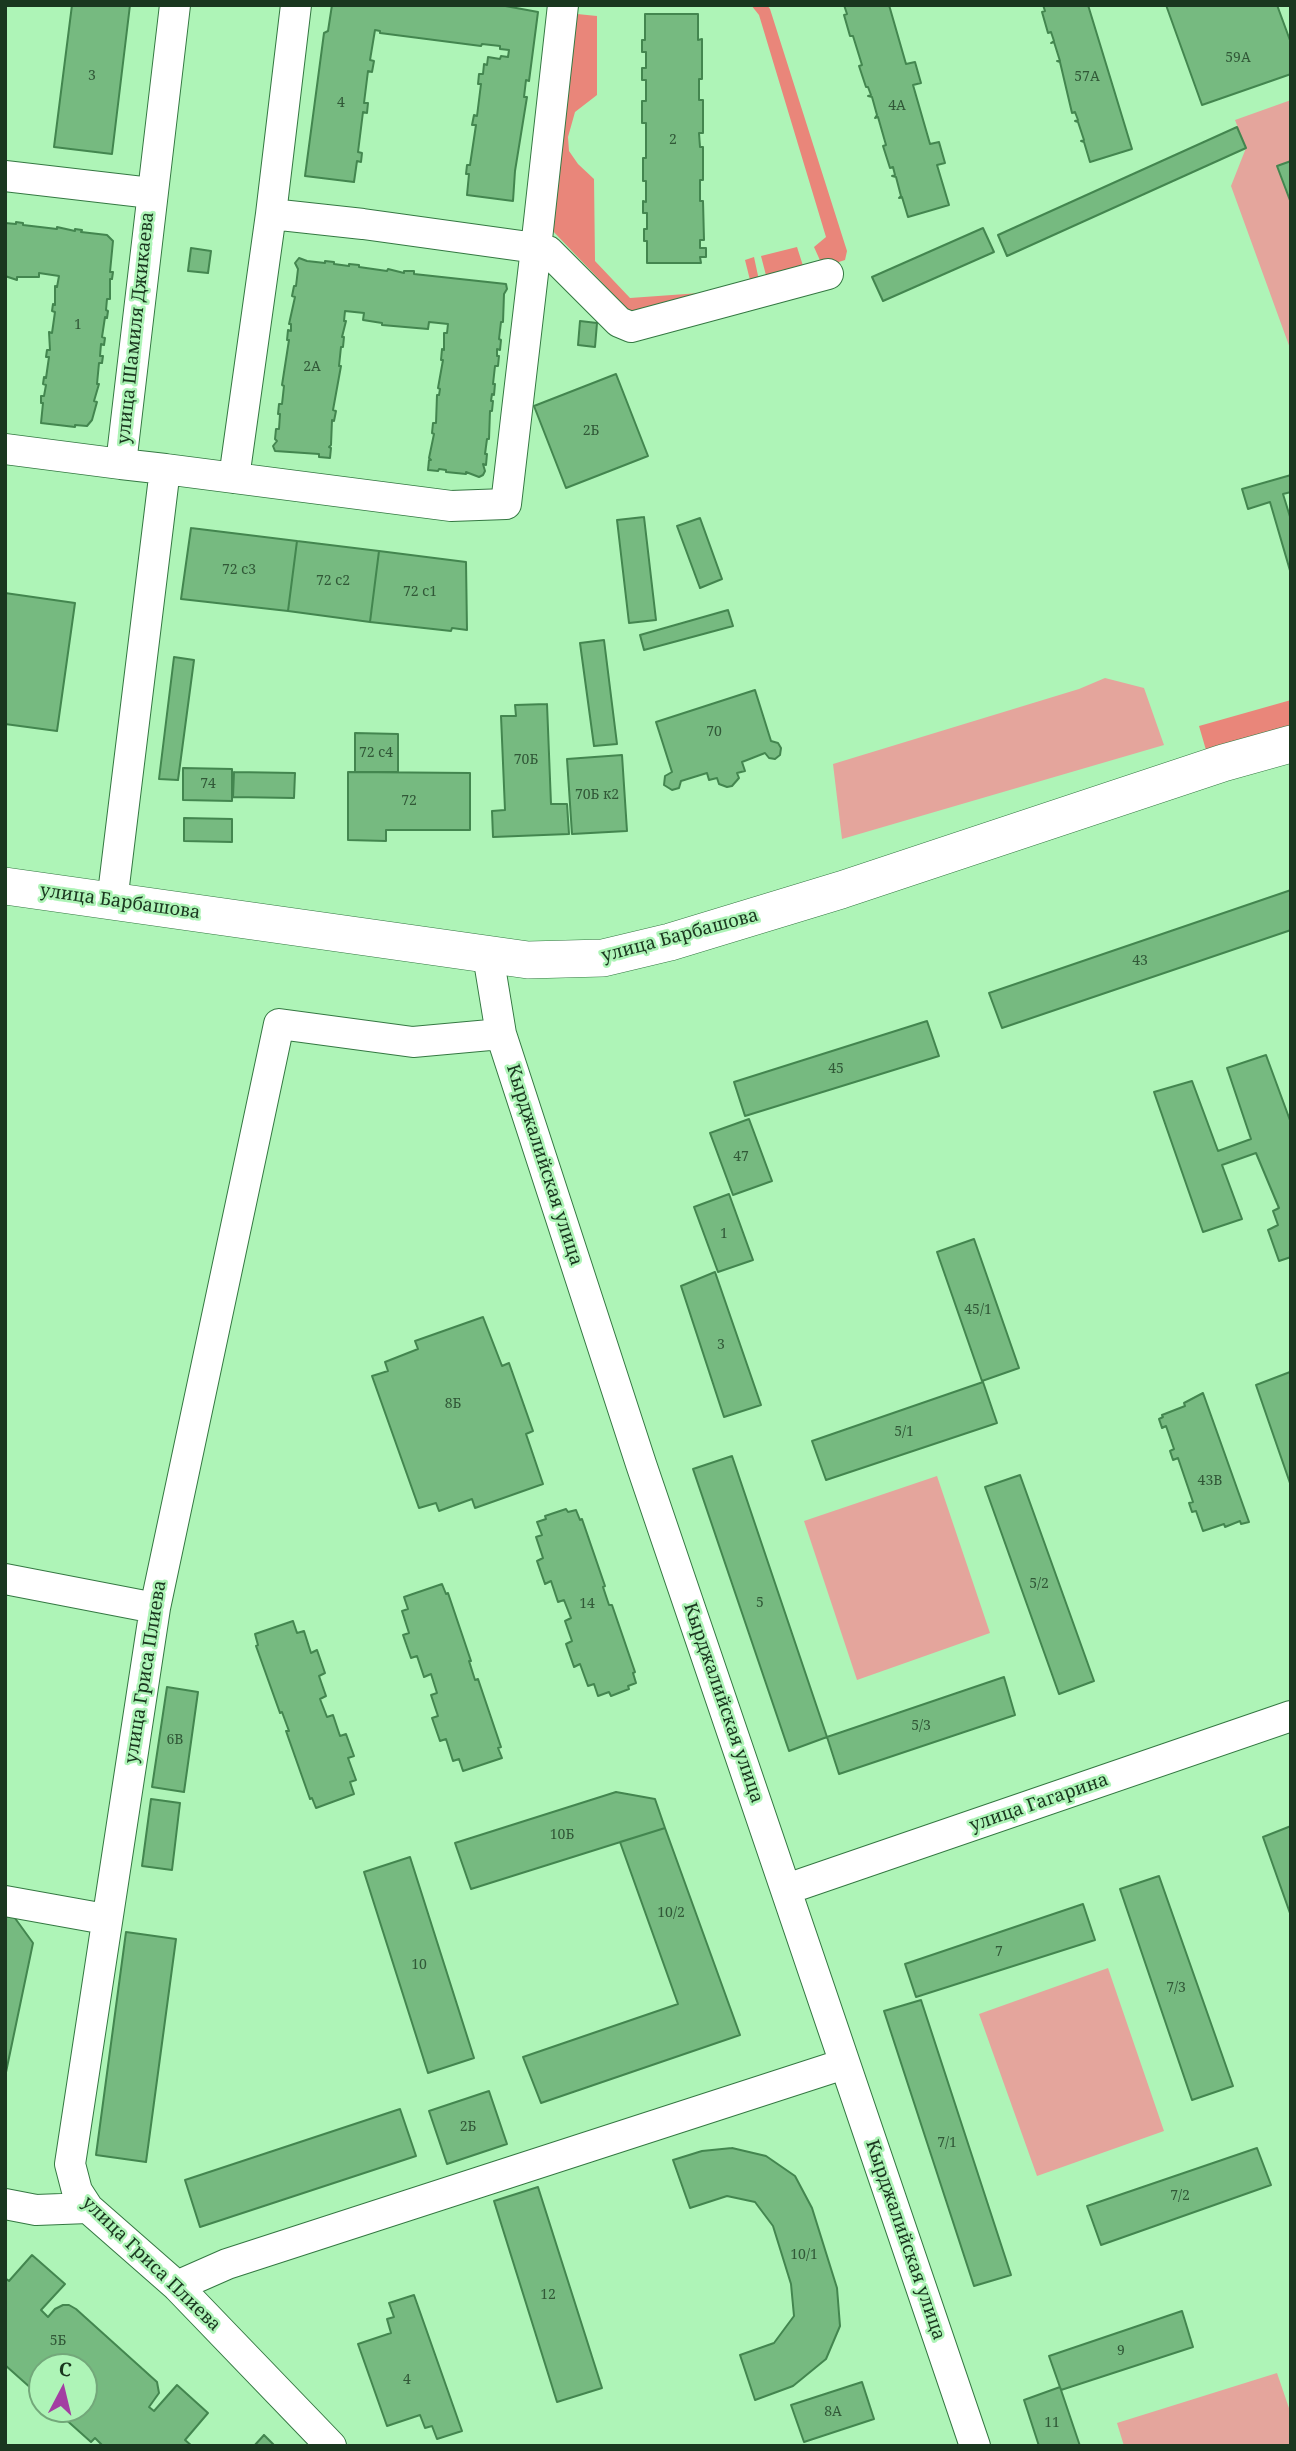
<!DOCTYPE html>
<meta charset="utf-8">
<style>
body{margin:0}
#map{position:relative;width:1296px;height:2451px;overflow:hidden;background:#aef4b7;font-family:"Noto Serif",serif}
canvas{display:block}
.frame{position:absolute;inset:0;border:7px solid #1a371f;pointer-events:none}
.north{position:absolute;left:28px;top:2353px;width:70px;height:70px;box-sizing:border-box;background:#aef4b7;border:2px solid #73a87a;border-radius:50%;rotate:7deg;font-size:19px;font-weight:700;line-height:28px;text-align:center;color:#1a371f}
.north::after{content:'';display:block;margin:auto;width:24px;height:32px;background:#a33ea2;clip-path:polygon(50% 0,100% 100%,50% 72%,0 100%)}
</style>
<div id="map">
<canvas width="1296" height="2451"></canvas>
<div class="frame"></div>
<div class="north">С</div>
</div>
<script>
const ctx = document.querySelector('canvas').getContext('2d');
ctx.lineJoin = 'round';
function fill(path, color) {
  ctx.fillStyle = color;
  ctx.fill(path, 'evenodd');
}
function shape(rows) {
  const path = new Path2D();
  for (const r of rows) {
    path.moveTo(r[0], r[1]);
    for (let i = 2; i < r.length; i += 2) path.lineTo(r[i], r[i + 1]);
  }
  return path;
}
function trace(path, color, width, dash) {
  ctx.strokeStyle = color;
  ctx.lineWidth = width;
  ctx.lineCap = dash ? 'butt' : 'round';
  ctx.setLineDash(dash || []);
  ctx.stroke(path);
}
function write(font, color, halo, rows, align = 'center') {
  ctx.font = font + ' "Noto Serif",serif';
  ctx.lineWidth = 5;
  ctx.setLineDash([]);
  ctx.textBaseline = 'middle';
  ctx.strokeStyle = halo;
  ctx.fillStyle = color;
  for (const [text, x, y, turn = 0] of rows) {
    ctx.save();
    ctx.translate(x, y);
    ctx.rotate((+turn || 0) * Math.PI / 180);
    ctx.textAlign = isNaN(turn) ? turn : align;
    if (halo) ctx.strokeText(text, 0, 0);
    ctx.fillText(text, 0, 0);
    ctx.restore();
  }
}
const green = shape([
 [1291,100,1291,351,1231,186,1246,148,1235,120],
 [1105,678,1144,688,1164,745,842,839,833,764,1079,689],
 [937,1476,990,1633,857,1680,804,1521],
 [1108,1968,1164,2131,1037,2176,979,2014],
 [1277,2373,1291,2414,1291,2446,1124,2446,1117,2423]
]);
const forest = shape([
 [751,5,767,5,770,9,847,251,845,260,823,267,814,247,826,237,759,15],
 [577,14,597,16,597,95,575,112,568,137,569,151,578,164,594,179,595,261,630,298,700,293,750,280,745,260,754,257,760,285,638,320,550,228],
 [797,247,805,272,768,283,761,256],
 [1291,700,1291,726,1206,750,1199,726]
]);
const building = shape([
 [72,5,130,5,112,154,54,147,72,5],
 [332,5,500,5,538,12,529,81,526,80,524,97,527,97,515,171,513,201,467,195,469,174,466,174,467,165,470,165,476,125,472,125,474,115,477,116,481,84,478,84,479,74,483,74,484,64,487,65,488,57,500,59,501,56,508,57,509,50,500,49,500,46,482,44,481,46,380,33,380,31,375,30,370,60,374,61,372,72,368,71,364,103,368,103,367,113,363,112,358,152,362,153,361,162,357,161,354,182,305,176,324,33,328,31,332,5],
 [841,5,889,5,906,64,915,62,921,83,913,85,930,144,939,142,945,163,937,165,949,205,908,217,902,197,899,198,901,196,896,177,892,176,895,175,893,167,890,168,883,146,886,145,878,117,875,118,877,115,872,97,868,96,871,95,868,87,866,87,859,66,862,65,853,36,850,36,844,15,847,14,844,5,841,5],
 [1043,5,1088,5,1132,149,1090,162,1084,142,1081,141,1084,140,1078,122,1075,121,1078,120,1075,112,1072,113,1060,62,1057,61,1060,61,1054,42,1051,43,1054,41,1051,32,1048,33,1042,12,1045,11,1043,5],
 [1166,5,1277,5,1291,43,1291,74,1202,105,1166,5],
 [645,14,698,14,698,40,702,39,702,79,699,79,699,100,703,100,703,133,699,133,700,147,703,147,703,180,700,180,700,201,703,201,704,240,700,240,700,248,706,248,706,257,700,257,701,263,647,263,647,241,644,241,644,229,647,229,647,213,643,213,643,201,646,202,646,181,643,181,643,158,646,158,646,123,642,123,642,101,646,101,646,80,642,80,642,68,646,68,646,52,642,52,642,40,645,40,645,14],
 [1237,127,1246,148,1007,256,998,235,1237,127],
 [1291,161,1291,203,1277,166,1291,161],
 [16,222,23,223,23,225,57,229,57,227,75,231,75,229,82,230,81,232,107,235,113,241,110,272,113,272,112,279,110,279,110,299,107,299,106,310,108,311,107,318,105,317,102,337,105,338,104,345,101,344,100,356,103,356,102,363,99,363,97,384,99,384,94,401,97,402,92,420,87,426,75,425,75,427,41,423,43,403,41,403,41,396,44,396,46,385,43,384,44,377,46,378,49,357,46,357,47,350,50,350,49,332,52,333,55,312,52,311,53,304,55,305,55,286,57,287,59,276,39,273,39,277,17,277,17,280,5,276,5,223,16,224,16,222],
 [983,228,994,252,883,301,872,277,983,228],
 [191,248,211,251,208,273,188,271,191,248],
 [299,258,307,261,325,263,325,261,334,262,334,264,349,266,349,264,359,265,359,267,387,271,388,269,404,273,404,271,414,271,414,274,506,284,507,289,504,294,503,322,501,322,499,339,501,340,500,350,497,349,497,356,499,356,498,366,495,366,493,384,495,384,494,395,492,394,491,401,493,401,492,411,490,411,489,439,487,439,485,454,487,454,486,465,483,464,485,471,483,475,479,477,466,472,466,474,446,472,446,470,439,469,438,471,428,470,429,460,431,460,429,458,434,434,432,433,433,423,436,423,437,395,439,395,440,389,438,388,443,360,441,360,442,349,444,350,444,333,447,333,448,324,429,322,428,329,382,325,382,323,363,320,364,313,345,311,344,321,346,321,342,337,344,337,343,347,341,347,339,366,341,366,333,410,336,411,334,421,332,420,331,445,329,447,331,448,330,458,319,457,319,454,275,451,273,446,277,441,275,439,276,429,279,429,280,414,278,414,279,404,282,404,284,386,282,385,289,340,287,340,288,330,291,331,291,324,289,324,295,297,292,296,294,286,296,286,298,269,295,263,299,258],
 [580,321,597,323,595,347,578,345,580,321],
 [616,374,648,456,566,488,534,406,616,374],
 [1291,475,1291,492,1283,494,1291,520,1291,574,1270,502,1248,509,1242,489,1291,475],
 [644,517,656,620,629,623,617,520,644,517],
 [700,518,722,579,700,588,677,526,700,518],
 [191,528,297,541,288,611,181,599,191,528],
 [297,541,379,551,370,622,288,611,297,541],
 [379,551,466,562,467,630,452,628,451,631,370,622,379,551],
 [5,593,75,603,57,731,5,724,5,593],
 [728,610,733,626,644,650,640,635,728,610],
 [604,640,617,744,594,746,580,643,604,640],
 [174,657,194,660,178,780,159,779,174,657],
 [755,690,771,741,778,743,781,748,780,755,775,759,769,758,765,753,742,762,745,771,737,773,739,778,732,786,727,787,719,784,717,778,709,780,707,773,681,781,679,788,672,790,664,785,665,776,672,772,656,722,755,690],
 [547,704,551,804,567,804,569,834,493,837,492,811,505,810,501,716,516,716,515,705,547,704],
 [355,733,398,734,398,772,355,772,355,733],
 [622,755,627,831,572,834,567,759,622,755],
 [183,768,232,769,232,801,183,800,183,768],
 [234,772,295,773,294,798,233,797,234,772],
 [348,772,470,773,470,830,386,830,386,841,348,840,348,772],
 [184,818,232,819,232,842,184,841,184,818],
 [1291,890,1291,930,1002,1028,989,993,1291,890],
 [927,1021,939,1056,745,1116,734,1082,927,1021],
 [1266,1055,1291,1123,1291,1257,1279,1261,1268,1230,1278,1225,1273,1211,1279,1208,1256,1153,1222,1165,1242,1219,1203,1232,1154,1092,1192,1081,1218,1151,1251,1139,1227,1068,1266,1055],
 [749,1119,772,1181,733,1195,710,1133,749,1119],
 [729,1194,753,1260,718,1272,694,1207,729,1194],
 [974,1239,1019,1368,982,1381,937,1252,974,1239],
 [715,1272,761,1405,724,1417,681,1286,715,1272],
 [483,1317,502,1366,509,1363,533,1431,526,1434,543,1484,475,1508,472,1499,439,1511,436,1503,419,1508,372,1376,388,1371,385,1362,418,1349,415,1341,483,1317],
 [1290,1372,1291,1375,1291,1486,1256,1385,1290,1372],
 [983,1382,997,1423,826,1480,812,1441,983,1382],
 [1203,1393,1249,1522,1241,1524,1240,1521,1225,1527,1224,1524,1203,1531,1196,1511,1192,1512,1189,1503,1193,1502,1178,1458,1173,1460,1170,1451,1174,1449,1166,1426,1162,1428,1159,1419,1163,1417,1162,1415,1185,1406,1184,1403,1203,1393],
 [732,1456,827,1737,789,1751,693,1469,732,1456],
 [1020,1475,1094,1681,1059,1694,985,1487,1020,1475],
 [566,1509,568,1512,576,1510,580,1520,582,1519,605,1586,603,1587,609,1605,612,1605,635,1672,633,1673,636,1683,628,1686,629,1689,611,1696,609,1692,598,1696,594,1684,588,1686,580,1664,574,1667,566,1644,572,1641,565,1621,571,1618,564,1600,558,1602,551,1581,545,1584,537,1561,543,1558,536,1537,542,1535,537,1522,546,1519,545,1516,566,1509],
 [442,1584,446,1594,448,1593,471,1661,469,1661,475,1680,478,1679,501,1747,498,1748,502,1758,463,1771,459,1759,453,1761,446,1739,440,1741,432,1718,438,1716,431,1695,437,1693,431,1674,424,1677,417,1656,411,1658,403,1635,409,1633,402,1611,408,1609,404,1597,442,1584],
 [293,1621,297,1633,304,1631,311,1653,317,1650,325,1673,319,1676,326,1696,320,1699,327,1717,333,1715,340,1736,346,1734,354,1756,348,1758,356,1780,350,1782,354,1794,316,1808,312,1798,310,1799,286,1731,289,1731,282,1712,280,1713,256,1646,258,1645,255,1634,293,1621],
 [1004,1677,1015,1715,839,1774,827,1737,1004,1677],
 [167,1687,198,1692,184,1792,152,1787,167,1687],
 [616,1792,655,1799,665,1828,471,1889,455,1843,616,1792],
 [151,1799,180,1803,172,1870,142,1866,151,1799],
 [1291,1826,1291,1916,1263,1837,1291,1826],
 [665,1828,740,2035,541,2103,523,2057,678,2004,620,1842,665,1828],
 [410,1857,474,2058,428,2073,364,1872,410,1857],
 [1159,1876,1233,2086,1192,2100,1120,1889,1159,1876],
 [1083,1904,1095,1940,916,1997,905,1964,1083,1904],
 [5,1913,12,1914,33,1943,5,2077,5,1913],
 [126,1932,176,1939,146,2162,96,2155,126,1932],
 [921,2000,1011,2275,974,2286,884,2011,921,2000],
 [489,2091,507,2144,447,2164,429,2111,489,2091],
 [400,2109,416,2156,200,2227,185,2180,400,2109],
 [732,2148,766,2156,795,2176,812,2208,837,2288,840,2326,826,2359,793,2386,755,2400,740,2355,774,2343,794,2316,791,2284,773,2226,755,2202,727,2196,690,2208,673,2160,702,2151,732,2148],
 [1257,2148,1271,2185,1101,2245,1087,2206,1257,2148],
 [538,2187,602,2388,557,2402,494,2201,538,2187],
 [32,2255,65,2284,41,2310,48,2317,55,2309,63,2305,69,2305,76,2309,157,2382,159,2393,149,2407,154,2411,177,2385,208,2413,185,2440,192,2446,103,2446,95,2438,91,2442,54,2409,84,2409,84,2367,42,2367,42,2398,5,2365,5,2278,9,2281,32,2255],
 [414,2295,462,2431,437,2439,432,2426,425,2428,420,2415,387,2426,358,2344,391,2333,387,2319,394,2317,389,2303,414,2295],
 [1182,2311,1193,2347,1061,2390,1049,2356,1182,2311],
 [862,2382,874,2419,804,2442,791,2405,862,2382],
 [1060,2387,1080,2446,1039,2446,1024,2400,1060,2387],
 [264,2435,275,2446,254,2446,264,2435]
]);
const minor = shape([
 [5,176,151,193],
 [271,214,363,224,536,248,563,5],
 [5,449,121,464],
 [165,469,451,506,506,504,536,248,548,251,619,322,631,327,828,274],
 [234,478,271,214,296,5],
 [112,902,165,469,121,464,175,5],
 [488,955,501,1034,641,1464,975,2446],
 [5,1579,155,1608],
 [787,1889,1291,1716],
 [5,1901,94,1917,107,1921],
 [5,2204,36,2210,88,2208],
 [177,2286,227,2264,844,2064],
 [331,2446,177,2286,88,2208,77,2191,70,2164,155,1608,279,1024,413,1042,501,1034]
]);
const major = shape([
 [5,886,528,960,603,958,670,942,841,890,1223,763,1291,744]
]);
const numberNames = [
 ["59А",1238,58],
 ["3",92,76],
 ["57А",1087,77],
 ["4",341,103],
 ["4А",897,106],
 ["2",673,140],
 ["1",78,325],
 ["2А",312,367],
 ["2Б",591,431],
 ["72 с3",239,570],
 ["72 с2",333,581],
 ["72 с1",420,592],
 ["70",714,732],
 ["72 с4",376,753],
 ["70Б",526,760],
 ["74",208,784],
 ["70Б к2",597,795],
 ["72",409,801],
 ["43",1140,961],
 ["45",836,1069],
 ["47",741,1157],
 ["1",724,1234],
 ["45/1",978,1310],
 ["3",721,1345],
 ["8Б",453,1404],
 ["5/1",904,1432],
 ["43В",1210,1481],
 ["5/2",1039,1584],
 ["5",760,1603],
 ["14",587,1604],
 ["5/3",921,1726],
 ["6В",175,1740],
 ["10Б",562,1835],
 ["10/2",671,1913],
 ["7",999,1952],
 ["10",419,1965],
 ["7/3",1176,1988],
 ["2Б",468,2127],
 ["7/1",947,2143],
 ["7/2",1180,2196],
 ["10/1",804,2255],
 ["12",548,2295],
 ["5Б",58,2341],
 ["9",1121,2351],
 ["4",407,2380],
 ["8А",833,2412],
 ["11",1052,2423]
];
const streetNames = [
 ["улица Шамиля Джикаева",136,328,-84],
 ["улица Барбашова",120,902,8],
 ["улица Барбашова",680,936,-15],
 ["Кырджалийская улица",544,1165,72],
 ["улица Гриса Плиева",146,1672,-81],
 ["Кырджалийская улица",723,1703,71],
 ["улица Гагарина",1039,1803,-19],
 ["Кырджалийская улица",905,2240,71],
 ["улица Гриса Плиева",151,2264,44]
];
fill(green, '#e4a59c');
fill(forest, '#e9867a');
fill(building, '#76ba80');
trace(building, '#43864f', 2);
trace(minor, '#347842', 32);
trace(major, '#347842', 38);
trace(minor, '#fff', 30);
trace(major, '#fff', 37);
write('14px', '#315837', null, numberNames);
write('18px', '#1a371f', '#aef4b7', streetNames);
</script>
